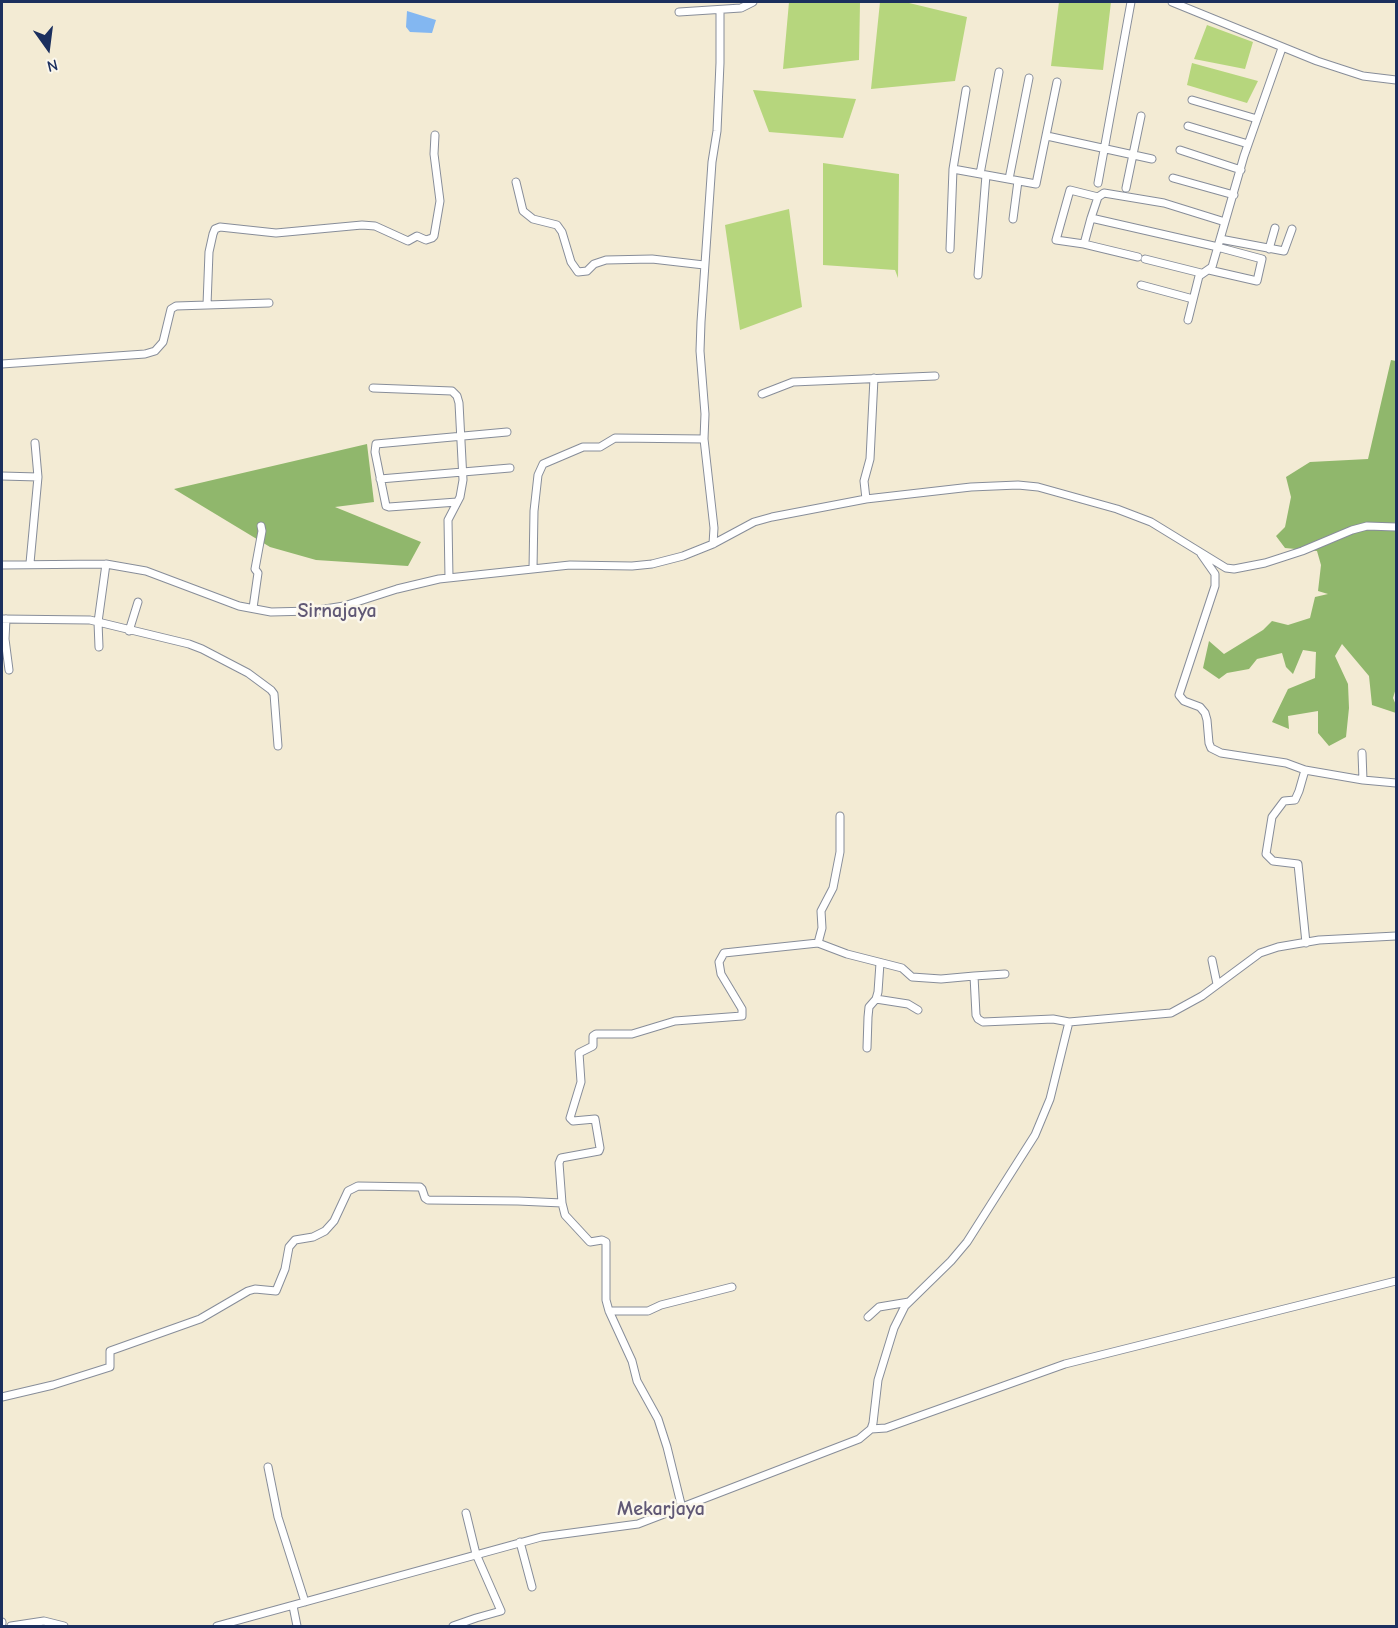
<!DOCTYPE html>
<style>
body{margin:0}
#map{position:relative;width:1398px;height:1628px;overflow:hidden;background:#f3ebd4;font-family:"Comic Neue",sans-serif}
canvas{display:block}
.frame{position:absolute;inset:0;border:3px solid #1b2f5e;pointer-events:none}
.north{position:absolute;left:18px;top:18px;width:60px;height:60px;-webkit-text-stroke:4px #fbf7ec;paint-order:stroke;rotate:166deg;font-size:16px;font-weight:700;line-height:24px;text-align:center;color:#1b2f5e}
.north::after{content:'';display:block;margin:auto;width:21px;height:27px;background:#1b2f5e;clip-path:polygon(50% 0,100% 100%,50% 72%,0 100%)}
</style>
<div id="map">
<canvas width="1398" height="1628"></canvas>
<div class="frame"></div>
<div class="north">N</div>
</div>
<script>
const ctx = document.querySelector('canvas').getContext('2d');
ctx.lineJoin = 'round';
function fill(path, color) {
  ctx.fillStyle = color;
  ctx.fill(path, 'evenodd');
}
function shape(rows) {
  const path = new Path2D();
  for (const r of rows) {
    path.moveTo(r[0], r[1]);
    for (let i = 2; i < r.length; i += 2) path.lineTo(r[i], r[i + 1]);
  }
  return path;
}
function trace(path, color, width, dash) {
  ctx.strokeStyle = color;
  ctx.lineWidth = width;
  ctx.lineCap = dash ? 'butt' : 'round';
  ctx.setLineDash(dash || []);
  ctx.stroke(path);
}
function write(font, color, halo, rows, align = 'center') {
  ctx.font = font + ' "Comic Neue",sans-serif';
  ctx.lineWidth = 5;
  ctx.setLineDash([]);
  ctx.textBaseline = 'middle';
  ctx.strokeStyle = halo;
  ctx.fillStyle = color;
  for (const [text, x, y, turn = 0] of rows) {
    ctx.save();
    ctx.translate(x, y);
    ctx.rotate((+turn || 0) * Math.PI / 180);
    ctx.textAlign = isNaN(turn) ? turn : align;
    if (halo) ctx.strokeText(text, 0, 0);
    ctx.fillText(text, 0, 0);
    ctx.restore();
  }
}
const green = shape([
 [789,2,860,2,859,60,783,69],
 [880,2,905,2,967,17,955,81,871,89],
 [1059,2,1111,2,1103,70,1051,66],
 [1207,25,1253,42,1245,69,1194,59],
 [1192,63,1258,81,1247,103,1187,85],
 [753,90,856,99,843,138,769,132],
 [823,163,899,174,898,278,895,270,823,265],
 [789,209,802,307,740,330,725,225]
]);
const forest = shape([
 [1391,360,1396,361,1396,688,1393,698,1396,705,1396,713,1372,705,1369,676,1342,644,1335,656,1348,684,1349,708,1346,737,1329,746,1318,733,1318,711,1288,716,1289,729,1272,722,1288,689,1315,678,1316,652,1303,650,1293,674,1286,667,1282,653,1257,659,1249,669,1227,673,1219,679,1203,668,1209,641,1224,654,1263,630,1272,621,1288,625,1310,618,1315,597,1328,594,1318,591,1321,565,1317,551,1285,548,1276,536,1285,527,1291,497,1286,477,1310,462,1368,459],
 [367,444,374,502,335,507,421,542,408,566,316,560,270,547,174,489]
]);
const water = shape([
 [407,11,436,20,432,33,410,32,406,27]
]);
const minor = shape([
 [1172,2,1317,61,1363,76,1396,80],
 [679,12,741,8,753,2],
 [1192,100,1257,119],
 [1188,126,1248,144],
 [1047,136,1152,159],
 [1180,150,1241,170],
 [953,169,1036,184,1057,82],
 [980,174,999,72],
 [1173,178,1234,195],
 [1009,179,1029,78],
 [516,182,523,211,533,219,557,225,562,232,571,262,578,272,587,271,594,264,606,260,652,259,704,265],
 [1098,183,1131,2],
 [1126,188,1141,116],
 [1091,218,1084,244,1138,257],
 [1013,219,1018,181],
 [1220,239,1284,251,1292,229],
 [1084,244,1056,240,1070,190,1098,197],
 [1218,247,1091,218,1098,197,1104,193,1164,203,1225,222],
 [950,249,953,169,966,90],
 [1269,249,1275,228],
 [1145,259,1201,273],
 [1209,270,1257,281,1262,259,1221,248],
 [978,275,986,175],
 [1141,285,1193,299],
 [207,305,209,252,213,234,215,229,220,227,276,233,362,225,375,226,408,241,417,236,426,240,432,238,434,236,440,201,434,154,435,135],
 [1188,320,1199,276,1212,267,1244,156,1282,48],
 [2,364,145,354,155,351,163,342,171,309,176,306,269,303],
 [373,388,452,391,457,396,459,403,463,480,460,497,448,520,449,578],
 [762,394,793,382,935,376],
 [2,476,38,477],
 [380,479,510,468],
 [866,499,864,481,870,459,874,378],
 [457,502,389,507,386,506,375,452,376,444,507,432],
 [713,544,714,528,704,439,705,414,700,351,701,322,712,162,717,131,720,63,720,10],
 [1201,554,1215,574,1215,586,1179,695,1184,701,1200,707,1205,713,1207,720,1209,743,1211,748,1221,753,1286,763,1305,770,1363,780,1362,753],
 [30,563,38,477,35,443],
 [106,564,98,622,189,644,202,649,248,673,271,690,274,694,278,746],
 [2,565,106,564,146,571,239,606,271,612,312,611,344,606,397,589,439,579,570,565,632,566,652,564,683,556,713,544,754,522,772,517,866,499,971,487,1018,485,1038,487,1117,509,1151,522,1226,568,1234,569,1265,563,1302,551,1352,530,1367,526,1396,527],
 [533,569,534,511,538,475,543,464,583,447,600,447,615,438,704,439],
 [253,608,258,573,255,569,262,531,261,526],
 [2,619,90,620,98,622,99,647],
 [6,619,5,639,9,670],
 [129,631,138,602],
 [1305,770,1299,791,1295,800,1284,801,1272,817,1266,854,1273,861,1298,864,1306,943],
 [1363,780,1396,783],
 [818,943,822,928,821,911,833,888,840,852,840,816],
 [1212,960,1217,984],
 [974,976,1005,974],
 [876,999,908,1004,918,1010],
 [867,1048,868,1017,869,1007,876,999,878,992,880,963],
 [562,1203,559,1163,561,1158,599,1151,600,1148,595,1119,573,1121,570,1118,581,1082,579,1053,593,1046,593,1036,596,1034,632,1034,675,1021,742,1016,742,1009,721,974,719,962,724,953,818,943,847,954,902,968,912,977,941,979,974,976,976,1015,978,1019,983,1022,1053,1019,1069,1022],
 [609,1311,648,1311,661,1305,732,1287],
 [868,1317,879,1307,909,1302],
 [2,1397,53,1385,110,1367,110,1351,200,1319,248,1291,255,1289,276,1291,285,1269,289,1247,295,1240,313,1237,325,1231,334,1221,348,1191,358,1186,420,1187,422,1189,425,1198,428,1200,518,1201,562,1203,565,1215,590,1242,602,1240,606,1242,606,1300,609,1311,632,1361,637,1381,658,1419,667,1447,682,1508],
 [871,1429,886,1428,1065,1364,1396,1281],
 [268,1467,278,1517,305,1602],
 [520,1542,532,1587],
 [293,1606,297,1626],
 [2,1622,2,1623],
 [11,1626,44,1621,64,1626],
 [217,1626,541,1537,638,1524,859,1439,871,1429,873,1423,878,1380,894,1328,905,1306,951,1261,967,1242,1035,1135,1050,1099,1069,1022,1171,1013,1202,996,1260,953,1278,947,1319,940,1396,936],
 [453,1626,476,1618,501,1611,476,1554,466,1513]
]);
const quarterNames = [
 ["Sirnajaya",337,611],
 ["Mekarjaya",661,1509]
];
fill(green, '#b6d67d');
fill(forest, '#90b76c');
fill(water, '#83b7f1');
trace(minor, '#878d99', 9);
trace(minor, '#fff', 7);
write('bold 20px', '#605875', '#fbf7ec', quarterNames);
</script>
